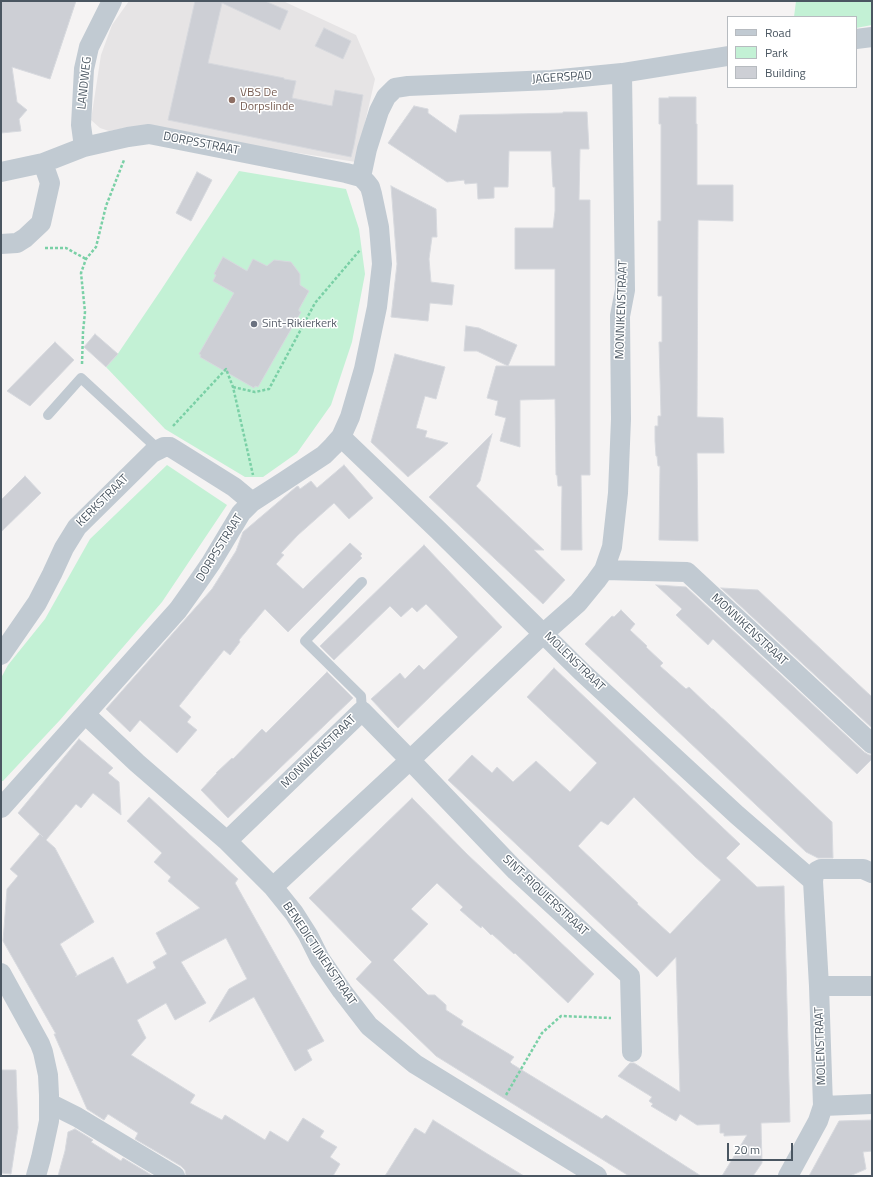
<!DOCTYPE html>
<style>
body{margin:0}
#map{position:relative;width:873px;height:1177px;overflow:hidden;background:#f5f3f3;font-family:"Titillium Web",sans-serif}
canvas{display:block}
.frame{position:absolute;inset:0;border:2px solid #4a5661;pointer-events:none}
.legend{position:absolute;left:727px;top:16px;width:130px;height:72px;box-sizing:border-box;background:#fff;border:1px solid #b7bbc0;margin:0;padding:5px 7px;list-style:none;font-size:12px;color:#4a5661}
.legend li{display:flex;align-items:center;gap:8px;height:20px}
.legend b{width:20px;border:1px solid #b7bbc0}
.scale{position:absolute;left:727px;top:1143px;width:66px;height:18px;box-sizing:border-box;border:2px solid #4a5661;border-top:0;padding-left:5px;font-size:12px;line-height:14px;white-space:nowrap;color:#4a5661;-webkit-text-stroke:3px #fff;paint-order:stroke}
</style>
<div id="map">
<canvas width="873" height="1177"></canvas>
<div class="frame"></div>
<ul class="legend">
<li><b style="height:5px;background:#c1cad2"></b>Road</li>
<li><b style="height:11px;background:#c3f1d5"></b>Park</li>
<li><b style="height:11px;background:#cdcfd5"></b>Building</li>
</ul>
<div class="scale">20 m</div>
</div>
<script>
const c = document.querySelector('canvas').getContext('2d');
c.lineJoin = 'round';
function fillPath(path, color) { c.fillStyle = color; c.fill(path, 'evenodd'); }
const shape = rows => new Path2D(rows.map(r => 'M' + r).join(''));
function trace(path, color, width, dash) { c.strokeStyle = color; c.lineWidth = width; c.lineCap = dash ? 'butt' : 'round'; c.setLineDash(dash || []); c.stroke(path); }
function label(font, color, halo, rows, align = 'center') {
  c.font = font + ' "Titillium Web",sans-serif'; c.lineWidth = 3; c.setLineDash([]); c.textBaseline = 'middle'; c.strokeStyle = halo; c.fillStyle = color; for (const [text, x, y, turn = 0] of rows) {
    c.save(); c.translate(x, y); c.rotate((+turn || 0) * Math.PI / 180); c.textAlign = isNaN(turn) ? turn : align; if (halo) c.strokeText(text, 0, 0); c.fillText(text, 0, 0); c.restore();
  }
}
const education = shape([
 [129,1,283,1,356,35,375,79,356,162,132,127,109,131,100,128,91,120,101,55,112,25]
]);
const green = shape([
 [796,1,872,1,872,25,856,28,856,17,794,17],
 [239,171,346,189,359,229,365,274,352,342,331,405,297,453,263,477,245,477,165,429,106,367,117,355,161,290],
 [167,465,227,505,162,602,60,720,3,781,1,781,1,678,8,665,45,619,90,539]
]);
const building = shape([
 [1,1,76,1,50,79,12,67,17,102,27,110,19,119,21,131,1,133,1,1],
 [195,1,265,1,288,11,280,30,222,3,208,63,284,78,284,79,296,81,292,98,332,106,335,90,363,95,354,145,351,157,168,120,195,1],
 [324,28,351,41,343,59,315,46,324,28],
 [669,97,696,97,696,124,697,124,697,185,733,185,733,221,698,220,697,417,723,418,724,453,697,453,698,541,659,540,660,466,658,466,657,456,656,456,655,441,655,426,658,426,658,416,661,416,659,342,662,342,662,296,658,296,658,221,661,221,661,124,659,124,659,98,669,98,669,97],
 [414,106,428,109,428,113,456,133,460,115,563,113,563,112,587,112,589,149,580,149,579,200,590,200,590,475,581,475,582,550,561,550,562,486,558,486,557,475,556,475,555,399,520,400,520,447,500,441,506,418,495,415,498,401,487,398,496,366,555,366,555,269,515,269,515,228,553,228,555,211,555,187,553,187,551,151,509,151,508,187,494,187,494,198,478,199,477,183,465,184,464,180,447,182,388,143,414,106],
 [197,172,212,180,191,221,176,213,197,172],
 [391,186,436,209,437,237,432,237,429,259,431,282,454,285,452,305,430,303,428,321,391,317,397,264,391,186],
 [223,257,247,271,253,259,267,266,274,260,291,262,300,274,300,285,309,291,299,309,299,311,301,312,286,338,258,387,255,386,254,388,200,357,201,355,199,354,234,293,213,281,216,275,214,274,223,257],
 [466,326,479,328,517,345,508,366,477,351,464,351,466,326],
 [95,334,118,354,106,367,84,347,95,334],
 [55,342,74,360,30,406,7,391,55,342],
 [395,354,445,367,436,399,425,396,416,428,427,431,425,437,448,443,408,477,371,442,395,354],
 [492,434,480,481,476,486,544,550,534,550,565,580,543,604,429,497,492,434],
 [344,465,373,498,349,519,334,503,298,535,281,553,284,555,276,564,303,589,350,543,362,554,360,556,362,558,288,632,265,609,239,640,240,642,230,655,224,650,179,706,191,717,187,722,197,730,177,753,140,720,130,732,106,709,212,589,236,551,243,532,296,487,298,486,300,489,311,481,317,488,344,465],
 [25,476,41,493,1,532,1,500,25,476],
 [424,545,502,627,398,728,371,699,400,673,405,679,419,665,424,670,458,637,426,604,417,612,412,607,401,617,390,606,334,660,320,646,424,545],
 [656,585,686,587,864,752,869,755,872,755,872,759,857,774,713,639,708,645,676,615,682,609,656,585],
 [721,588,758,590,872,697,872,728,721,588],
 [621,610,635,624,630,630,647,646,646,647,663,663,660,666,686,689,689,687,712,709,713,709,832,822,833,858,818,858,806,852,585,644,612,616,614,617,621,610],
 [554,668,740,844,726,858,757,887,784,886,790,1122,761,1123,762,1163,753,1176,722,1176,747,1135,724,1136,724,1133,720,1133,720,1124,697,1125,680,1114,676,1121,651,1106,653,1104,649,1101,652,1097,618,1076,630,1063,634,1063,680,1092,676,957,657,977,448,780,472,755,492,773,497,767,513,782,536,761,570,792,597,763,527,697,554,668],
 [634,797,695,857,721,880,670,934,637,904,638,903,578,846,601,821,608,825,634,797],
 [327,672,353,698,228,818,201,790,217,773,216,773,232,758,233,759,262,729,266,733,327,672],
 [79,739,113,768,108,773,119,782,121,815,93,793,81,808,76,804,46,840,55,848,94,922,60,944,77,975,75,977,113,957,127,984,156,968,153,962,167,954,156,933,200,908,168,881,171,877,154,862,162,853,127,821,149,797,238,879,235,883,324,1041,307,1050,312,1060,295,1071,254,997,209,1022,229,989,247,979,226,938,181,962,206,1003,175,1020,166,1003,137,1020,146,1038,131,1055,195,1095,190,1103,222,1120,225,1115,265,1140,270,1131,288,1142,303,1118,324,1131,320,1137,337,1147,330,1157,340,1164,333,1176,186,1176,185,1170,181,1166,135,1139,138,1133,108,1114,104,1120,87,1109,54,1034,56,1034,3,941,7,889,18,876,10,869,40,834,43,837,18,813,79,739],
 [412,798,467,854,594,974,568,1003,515,953,514,954,492,934,491,935,482,926,481,928,475,923,460,910,463,907,437,883,411,909,428,924,393,960,428,995,435,995,446,1005,446,1010,463,1021,461,1025,514,1057,510,1062,512,1064,602,1119,606,1115,701,1176,629,1176,436,1056,356,979,372,962,309,898,412,798],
 [1,1070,16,1070,18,1128,11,1174,1,1173,1,1070],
 [433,1120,486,1153,524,1176,385,1176,415,1128,425,1134,433,1120],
 [872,1120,872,1151,863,1152,866,1169,850,1176,809,1176,839,1121,872,1120],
 [75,1129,93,1140,91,1142,121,1161,123,1158,153,1176,58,1176,65,1151,68,1132,75,1129]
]);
const path = shape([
 [45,248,66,248,86,259],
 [82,364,83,332,85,312,81,273,86,259,96,247,106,206,124,160],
 [233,387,255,392,269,389,315,303,360,250],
 [173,426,226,369,233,387,253,475],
 [506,1095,542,1033,561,1016,611,1018]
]);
const service = shape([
 [48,415,81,378,158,449],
 [362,582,305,641,361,696,362,711]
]);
const minor = shape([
 [856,39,872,37],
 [622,73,625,290,620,316,621,419,618,493,612,547,604,570,596,581,578,603,544,633,410,760,516,871,630,976,632,1052],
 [84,147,81,125,84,69,89,47,112,1],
 [1,172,43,163,84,147,128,137,149,134,346,173,361,177,366,182,370,187,372,194,379,227,382,264,377,307,364,369,350,417,341,437,333,446,324,455,283,482,252,502,241,513,211,563,193,589,178,610,1,808],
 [361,177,367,149,379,111,386,97,395,88,408,86,551,80,622,73,728,56],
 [1,244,17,243,25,238,41,223,50,183,43,163],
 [341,437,438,530,582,672,737,815,813,881],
 [604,570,687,572,872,744],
 [1,655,37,603,52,574,64,548,77,527,152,453,164,447,170,447,175,450,234,487,252,502],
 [85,714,137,763,227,841,273,887,294,913,308,935,320,959,342,991,369,1026,415,1064,597,1176],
 [227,841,362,711,410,760,273,887],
 [1,973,40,1044,43,1052,48,1075,49,1095,49,1121,41,1158,36,1176],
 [819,986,872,986],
 [49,1103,77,1117,175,1176],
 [823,1106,872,1104],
 [788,1176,818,1121,823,1106,819,986,813,881,814,875,817,871,821,869,863,869,872,873]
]);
const markers = [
 [232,100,4,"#8d6e63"],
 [254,324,4,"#6b7280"]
];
const streetNames = [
 ["JAGERSPAD",562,78,-4],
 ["LANDWEG",85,83,-84],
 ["DORPSSTRAAT",201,144,11],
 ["MONNIKENSTRAAT",622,310,-88],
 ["KERKSTRAAT",103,501,-45],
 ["DORPSSTRAAT",220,548,-58],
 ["MONNIKENSTRAAT",749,630,43],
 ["MOLENSTRAAT",574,662,44],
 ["MONNIKENSTRAAT",319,752,-44],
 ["SINT-RIQUIERSTRAAT",545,896,43],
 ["BENEDICTIJNENSTRAAT",319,954,56],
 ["MOLENSTRAAT",821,1046,-92]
];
const educationNames = [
 ["VBS De",240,93],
 ["Dorpslinde",240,107]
];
const worshipNames = [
 ["Sint-Rikierkerk",262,324]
];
fillPath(education, '#e6e4e5');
fillPath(green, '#c3f1d5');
fillPath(building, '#cdcfd5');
trace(building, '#d7d9de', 1);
trace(path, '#7ad0a6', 2.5, [3, 2]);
trace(service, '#c1cad2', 10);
trace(minor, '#c1cad2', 20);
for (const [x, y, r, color] of markers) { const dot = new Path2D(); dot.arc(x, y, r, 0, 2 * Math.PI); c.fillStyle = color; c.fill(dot); trace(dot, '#fff', 1.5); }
label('12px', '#4a5661', '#fff', streetNames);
label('12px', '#785e54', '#fff', educationNames, 'left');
label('12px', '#5b616d', '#fff', worshipNames, 'left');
</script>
